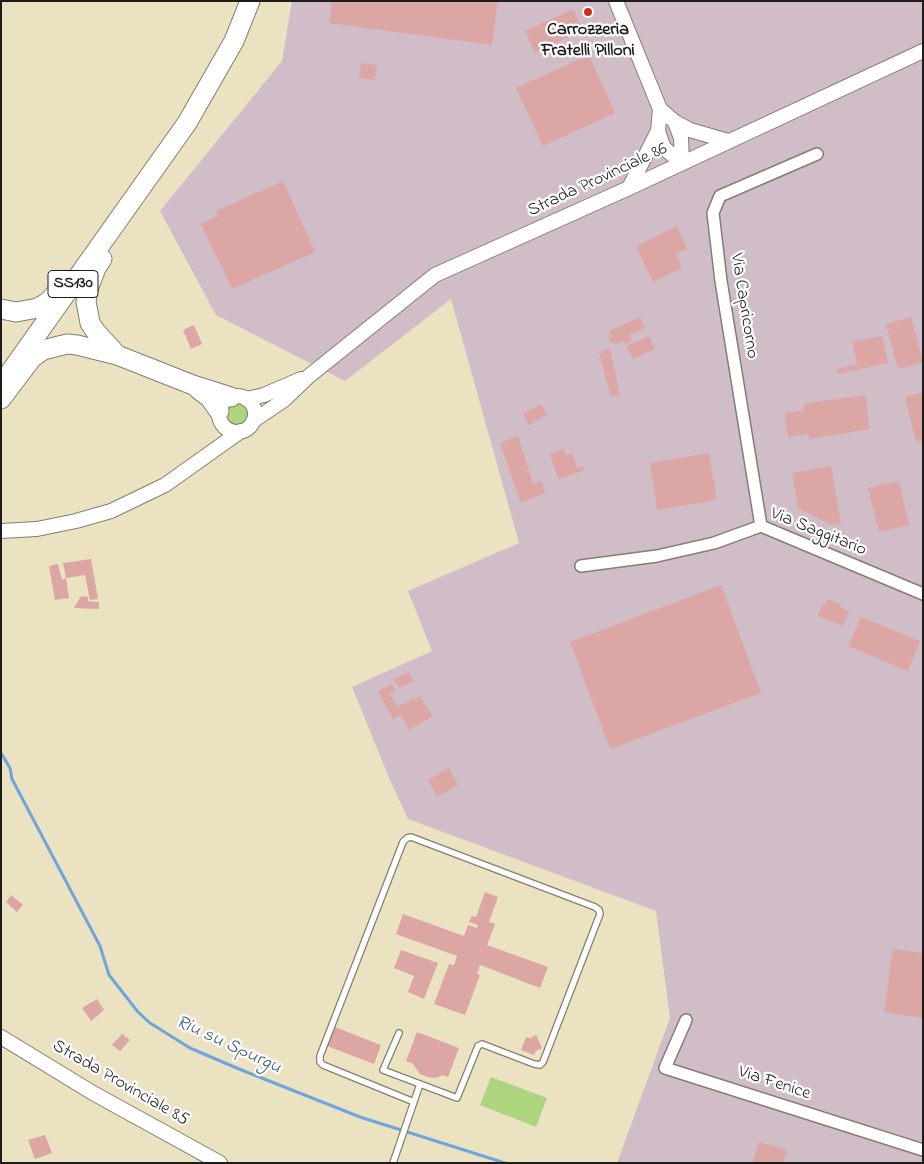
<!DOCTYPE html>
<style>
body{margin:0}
#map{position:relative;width:924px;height:1164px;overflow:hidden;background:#eae2c1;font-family:"Indie Flower",sans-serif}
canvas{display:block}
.frame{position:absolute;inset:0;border:2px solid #1c1c1c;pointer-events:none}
</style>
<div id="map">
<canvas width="924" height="1164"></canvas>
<div class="frame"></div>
</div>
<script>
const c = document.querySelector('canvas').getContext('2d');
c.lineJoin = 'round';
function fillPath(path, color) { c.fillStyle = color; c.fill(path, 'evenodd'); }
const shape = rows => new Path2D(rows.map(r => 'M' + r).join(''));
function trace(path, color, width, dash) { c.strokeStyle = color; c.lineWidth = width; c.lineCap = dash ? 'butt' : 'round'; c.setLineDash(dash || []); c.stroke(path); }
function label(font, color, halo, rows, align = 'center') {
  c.font = font + ' "Indie Flower",sans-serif'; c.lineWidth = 4.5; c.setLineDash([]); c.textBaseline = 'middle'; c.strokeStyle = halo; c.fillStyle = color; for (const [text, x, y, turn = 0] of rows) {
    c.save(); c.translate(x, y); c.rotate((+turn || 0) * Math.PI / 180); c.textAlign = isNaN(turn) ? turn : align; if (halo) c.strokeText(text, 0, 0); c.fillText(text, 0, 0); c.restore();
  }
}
const industrial = shape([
 [292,1,923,1,923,1163,617,1163,670,1018,656,911,408,819,390,780,352,687,432,651,408,591,519,543,451,299,345,381,216,315,160,211,282,61]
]);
const green = shape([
 '223 414a14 14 0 1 1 28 0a14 14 0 1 1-28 0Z',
 [491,1077,547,1098,536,1127,480,1105]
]);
const stream = shape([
 [1,753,10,768,12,779,100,946,109,975,138,1012,150,1023,190,1048,239,1069,360,1117,505,1163]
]);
const building = shape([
 [332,1,498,1,492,45,329,23],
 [573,9,583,30,535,53,525,31],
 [589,55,615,113,543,146,516,88],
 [361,63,377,65,375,80,359,78],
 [283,181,315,252,232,289,201,224,218,216,216,211],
 [677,226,687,249,676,254,682,268,653,282,636,246],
 [640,317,645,328,630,334,631,341,625,344,624,341,615,344,615,342,611,343,609,338,612,337,609,331],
 [911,317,923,362,898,369,886,324],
 [194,325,202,344,191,349,183,330],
 [649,336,655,349,633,359,626,346],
 [882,336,888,363,837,374,836,369,857,364,852,342],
 [610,349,620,395,611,397,599,352],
 [923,392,923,440,916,442,905,397],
 [865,395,870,429,809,439,808,434,788,437,785,413,804,410,803,404],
 [541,404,547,414,529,425,523,414],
 [518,436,533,484,541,481,545,493,521,503,500,443],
 [564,449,566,455,573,454,577,468,583,466,585,470,558,479,550,454],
 [709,453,717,500,657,510,650,463],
 [831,466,841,524,832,525,798,508,792,473],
 [899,481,909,525,879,532,868,488],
 [91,559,98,599,90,600,85,575,66,578,69,598,55,600,49,566,58,564,62,580,66,578,63,563],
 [721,585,761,693,610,749,570,642],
 [81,596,88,597,88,601,99,602,99,609,74,608],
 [827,599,841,605,840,607,849,611,843,626,818,616,823,603,826,604],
 [861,617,920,641,908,671,848,646],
 [409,672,414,681,399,688,394,679],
 [392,684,396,691,390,694,397,707,414,698,415,700,420,696,433,716,409,730,400,715,393,719,378,691],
 [449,768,458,785,437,797,428,780],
 [485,892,498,897,489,922,495,924,487,945,548,967,540,988,480,965,477,974,480,975,465,1015,434,1004,449,964,454,965,457,956,396,934,403,914,464,936,468,925,477,928,478,925,469,922,472,916,476,917],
 [11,895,23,905,17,912,6,902],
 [893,949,923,953,923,1018,884,1012],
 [401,950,438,963,424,999,408,992,414,976,394,968],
 [97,999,104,1010,91,1021,82,1008],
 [335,1027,381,1045,374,1064,327,1046],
 [417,1032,459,1048,448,1077,443,1075,435,1078,428,1077,420,1074,412,1063,406,1061],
 [122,1034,130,1040,120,1051,112,1045],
 [536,1035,542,1048,536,1051,534,1055,521,1050,526,1037,530,1038],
 [45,1135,52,1153,35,1159,28,1140],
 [759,1142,787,1150,783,1163,752,1163]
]);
const service = shape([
 [399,1033,383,1070,420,1084],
 [393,1163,420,1084,457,1098,478,1046,482,1044,534,1064,540,1065,543,1062,600,914,599,910,595,907,411,837,407,838,403,842,320,1056,320,1062,323,1065,414,1102]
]);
const minor = shape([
 [761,526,721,281,713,213,720,196,817,154],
 [581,566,657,556,714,543,761,526,923,594],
 [686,1020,665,1068,923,1150]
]);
const tertiary = shape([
 [616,1,660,109,675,122,690,130,728,141],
 [675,122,681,138,682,163],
 [658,131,664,148,682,163],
 [629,188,658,131,660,109],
 '219 414a18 18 0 1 1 36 0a18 18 0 1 1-36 0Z',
 [246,399,264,395,301,379],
 [253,421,284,400,309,376,435,275,629,188,923,51],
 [1,531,37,529,76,521,111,511,165,485,241,431],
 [1,1037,93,1093,220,1163]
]);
const trunk = shape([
 [102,259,96,268,88,289,86,302,88,312,90,323,96,332,117,355],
 [1,309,16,312,38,308,48,302,59,290],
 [1,385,187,123,234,41,250,1],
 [198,389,210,398,219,411],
 [1,399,32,358,43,350,67,344,77,345,117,355,193,385,231,397]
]);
const markers = [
 [588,12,5,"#c8321e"]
];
const shields = [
 [73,284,50]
];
const shieldNames = [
 ["SS130",73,284]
];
const poiNames = [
 ["Carrozzeria",588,31],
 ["Fratelli Pilloni",588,52]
];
const streetNames = [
 ["Strada Provinciale 86",598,181,-25],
 ["Via Capricorno",743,306,81],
 ["Via Saggitario",818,533,22],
 ["Strada Provinciale 85",120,1084,30],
 ["Via Fenice",774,1084,18]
];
const waterNames = [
 ["Riu su Spurgu",228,1046,25]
];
fillPath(industrial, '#d1bdc8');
fillPath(green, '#add580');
trace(stream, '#6fa5dd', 3);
fillPath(building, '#dca6a5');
trace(service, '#837f6e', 8);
trace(minor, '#837f6e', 14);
trace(tertiary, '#837f6e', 16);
trace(trunk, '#837f6e', 21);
trace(service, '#fff', 5.5);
trace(minor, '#fff', 11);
trace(tertiary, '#fff', 14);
trace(trunk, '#fff', 19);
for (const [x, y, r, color] of markers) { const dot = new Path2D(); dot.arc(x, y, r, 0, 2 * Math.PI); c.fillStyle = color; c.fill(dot); trace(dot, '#fff', 2); }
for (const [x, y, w] of shields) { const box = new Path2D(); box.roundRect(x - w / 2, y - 13.5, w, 27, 4); c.fillStyle = '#fff'; c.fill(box); trace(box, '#1c1c1c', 1); }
label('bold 16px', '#1c1c1c', null, shieldNames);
label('bold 18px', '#1c1c1c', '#fff', poiNames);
label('18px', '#1c1c1c', '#fff', streetNames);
label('italic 19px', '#46607c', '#fff', waterNames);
</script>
